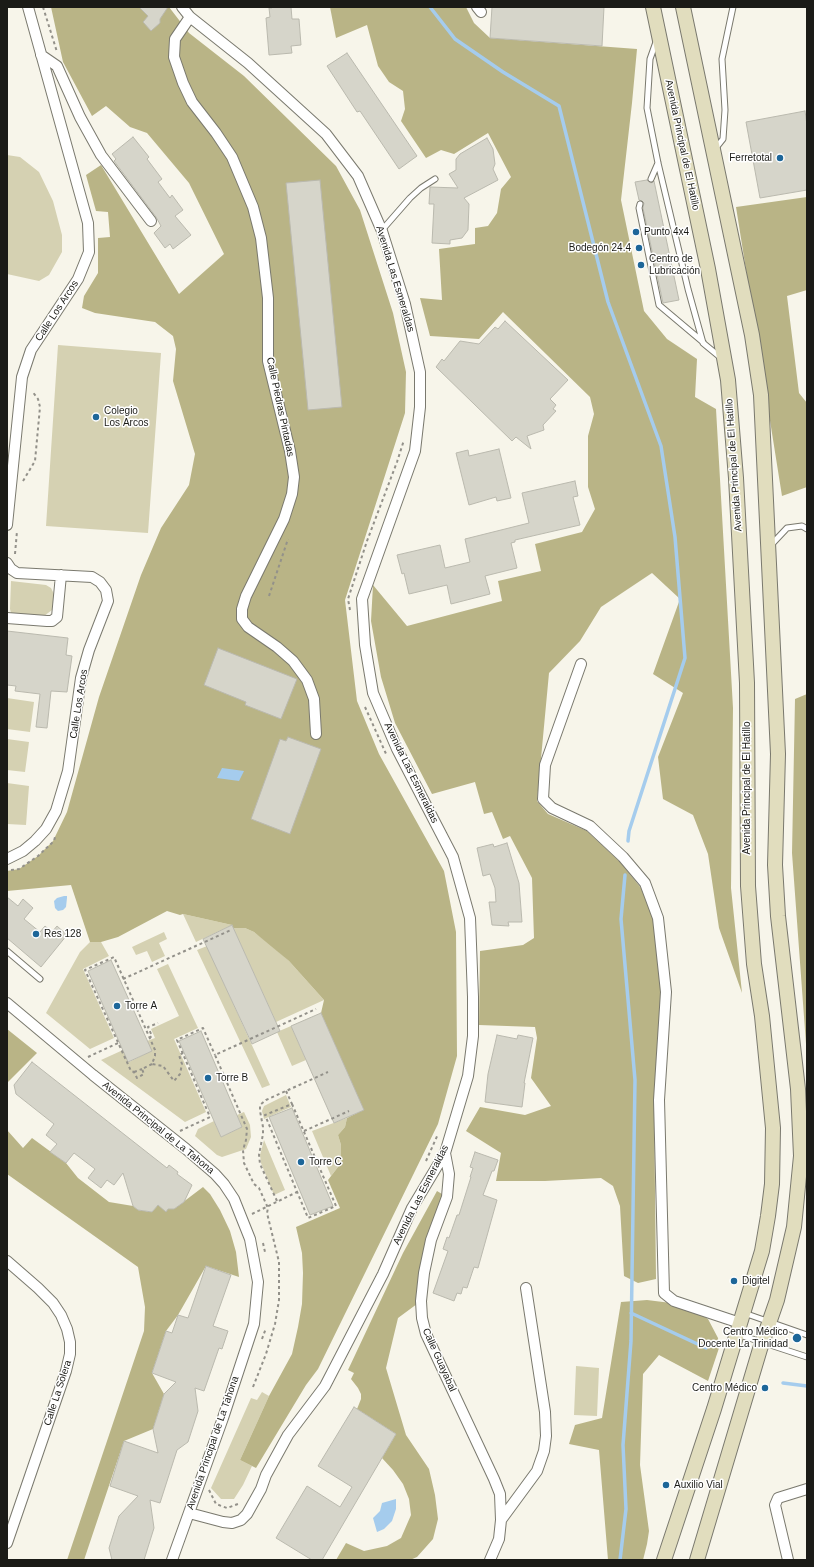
<!DOCTYPE html>
<meta charset="utf-8">
<style>
body{margin:0}
#map{position:relative;width:814px;height:1567px;overflow:hidden;background:#f7f5ea;font-family:Arial,sans-serif}
canvas{display:block}
.frame{position:absolute;inset:0;border:8px solid #1b1b17;pointer-events:none}
</style>
<div id="map">
<canvas width="814" height="1567"></canvas>
<div class="frame"></div>
</div>
<script>
const c = document.querySelector('canvas').getContext('2d');
c.lineJoin = 'round';
function fillPath(path, color) { c.fillStyle = color; c.fill(path, 'evenodd'); }
const shape = rows => new Path2D(rows.map(r => 'M' + r).join(''));
function trace(path, color, width, dash) { c.strokeStyle = color; c.lineWidth = width; c.lineCap = dash ? 'butt' : 'round'; c.setLineDash(dash || []); c.stroke(path); }
function label(font, color, halo, rows, align = 'center') {
  c.font = font + ' Arial,sans-serif'; c.lineWidth = 3; c.setLineDash([]); c.textBaseline = 'middle'; c.strokeStyle = halo; c.fillStyle = color; for (const [text, x, y, turn = 0] of rows) {
    c.save(); c.translate(x, y); c.rotate((+turn || 0) * Math.PI / 180); c.textAlign = isNaN(turn) ? turn : align; if (halo) c.strokeText(text, 0, 0); c.fillText(text, 0, 0); c.restore();
  }
}
const green = shape([
 [7,155,20,157,39,172,53,201,62,235,62,252,49,275,39,281,7,274],
 [58,345,161,353,148,533,46,526],
 [11,581,46,585,51,588,54,594,52,610,44,616,11,613,10,609],
 [7,698,34,702,30,732,7,729],
 [7,739,29,742,25,772,7,770],
 [7,783,29,786,26,825,7,824],
 [183,914,232,925,196,942],
 [233,928,245,928,254,932,269,943,289,961,324,1000,276,1022],
 [164,932,167,939,159,943,165,956,152,962,147,951,136,955,132,947],
 [90,942,101,942,109,956,83,969,114,1038,90,1049,46,1013,80,952],
 [207,946,270,1085,262,1088,197,950],
 [168,964,198,1028,174,1039,206,1112,185,1122,101,1060,123,1050,129,1062,151,1051,147,1041,155,1038,151,1029,179,1016,157,969],
 [291,1026,306,1060,292,1066,277,1032],
 [286,1095,291,1107,264,1119,262,1111,264,1106],
 [244,1112,250,1125,251,1137,246,1149,222,1157,217,1155,195,1136,198,1129,214,1121,221,1137,242,1127,237,1115],
 [347,1118,345,1127,338,1135,341,1145,341,1157,338,1167,331,1176,312,1131],
 [264,1140,285,1190,274,1195,261,1163,260,1155],
 [576,1366,599,1368,597,1416,574,1415],
 [262,1392,269,1396,240,1460,252,1466,243,1485,234,1499,221,1499,211,1488,251,1398,257,1400]
]);
const forest = shape([
 [51,7,169,7,189,33,244,76,336,166,360,210,393,313,406,372,405,413,345,600,357,701,379,754,444,871,456,932,457,1056,438,1124,318,1369,306,1385,256,1468,240,1460,269,1396,292,1354,298,1327,302,1304,303,1273,302,1253,296,1227,340,1208,328,1180,338,1167,341,1157,341,1145,338,1135,345,1127,347,1118,363,1110,321,1013,324,1000,289,961,254,932,245,928,233,928,232,925,183,914,180,915,167,911,118,937,101,942,90,942,71,885,7,891,7,871,19,869,38,856,53,841,67,812,99,697,141,575,161,528,189,485,195,454,173,381,176,349,173,336,155,322,95,313,82,308,84,296,98,273,98,238,110,237,108,212,96,211,86,175,101,165,179,294,224,254,189,183,147,133,130,127,106,106,92,116,63,62],
 [330,7,466,7,474,23,490,38,637,49,632,103,621,200,644,311,667,339,697,359,695,397,716,409,733,708,731,888,742,993,719,928,708,854,693,815,663,799,658,757,683,693,653,674,680,599,652,573,601,607,580,641,549,673,537,801,548,814,587,831,620,862,641,888,655,924,661,986,654,1103,656,1279,638,1283,624,1276,620,1206,613,1186,601,1178,545,1181,496,1181,501,1153,466,1131,480,1107,525,1115,551,1106,531,1078,537,1038,535,1027,479,1025,480,951,523,945,534,938,532,878,510,836,503,839,492,812,484,814,475,782,432,794,395,723,381,677,371,621,373,585,407,626,502,601,498,581,541,571,535,544,582,532,595,509,588,487,588,436,594,414,590,397,503,312,479,339,430,336,420,298,442,300,439,249,475,244,475,228,488,226,497,213,501,189,511,177,488,133,454,154,441,150,426,158,401,121,405,109,403,91,389,82,378,66,367,25,336,38],
 [807,197,807,290,787,296,799,393,807,403,807,487,782,496,736,207],
 [807,694,807,1044,806,1044,792,853,795,699],
 [7,1029,37,1053,7,1083],
 [7,1130,23,1148,32,1138,66,1163,78,1178,109,1202,133,1206,138,1210,152,1212,158,1205,166,1211,168,1209,174,1209,203,1187,210,1194,220,1210,230,1231,236,1252,239,1277,206,1266,178,1315,166,1331,152,1373,164,1394,153,1429,124,1441,84,1560,67,1560,144,1331,145,1307,138,1267,7,1174],
 [437,1191,447,1197,431,1240,421,1301,398,1318,386,1368,406,1435,429,1469,435,1495,438,1519,433,1539,417,1557,410,1560,336,1560,346,1543,364,1551,387,1546,401,1538,411,1515,409,1499,403,1484,393,1470,382,1458,396,1434,357,1409,361,1399,361,1394,358,1388,351,1379,354,1373,348,1370,403,1253],
 [647,1300,671,1303,698,1313,708,1319,718,1338,719,1348,708,1381,659,1355,643,1374,640,1465,649,1531,647,1544,643,1560,608,1560,599,1450,569,1444,575,1425,602,1418,621,1302]
]);
const water = shape([
 [222,768,244,771,239,781,217,778],
 [64,896,67,896,67,898,66,907,63,910,58,911,55,908,54,901,57,898],
 [396,1499,396,1509,392,1521,384,1529,377,1532,373,1518,380,1511,382,1503]
]);
const stream = shape([
 [430,7,455,39,503,72,559,106,608,302,661,446,675,537,685,658,629,831,628,841],
 [631,1313,706,1348],
 [783,1383,807,1386],
 [620,1560,626,1509,623,1445,631,1341,635,1080,621,919,625,875]
]);
const building = shape([
 [139,7,168,7,160,19,160,23,151,31,143,22,148,16,139,7],
 [272,7,291,7,292,19,299,19,301,45,291,46,292,53,269,55,266,18,270,17,269,8,272,8,272,7],
 [492,7,604,7,602,46,490,38,492,7],
 [347,53,417,156,399,169,360,111,357,112,327,66,347,53],
 [805,111,807,125,807,190,760,198,746,122,805,111],
 [133,137,149,157,147,159,162,179,158,182,170,198,172,195,183,210,175,216,191,235,173,249,170,244,165,248,154,233,161,226,156,217,114,161,116,159,112,154,133,137],
 [487,138,493,149,495,164,493,169,498,180,464,198,469,204,468,230,462,238,450,240,450,244,432,243,434,204,429,204,430,187,458,188,449,174,456,170,456,159,460,154,487,138],
 [320,180,342,407,308,410,286,183,320,180],
 [647,180,651,183,654,181,679,300,663,303,643,208,644,203,642,201,639,200,635,182,647,180],
 [505,321,568,380,550,399,556,405,553,409,556,411,543,425,544,430,527,436,531,449,516,437,512,441,436,367,442,359,444,361,460,341,479,344,495,327,498,329,505,321],
 [499,449,511,498,497,501,496,497,469,505,456,453,468,450,469,456,499,449],
 [575,481,578,496,573,497,580,525,515,540,515,542,511,543,517,568,485,576,490,594,451,604,447,585,409,594,404,573,402,574,397,555,440,545,445,568,470,562,465,539,529,523,522,493,575,481],
 [7,631,68,638,66,655,72,656,67,692,51,691,47,728,36,727,40,694,15,691,16,686,7,685,7,631],
 [218,648,297,679,281,719,245,705,246,702,204,685,218,648],
 [288,737,321,749,290,834,251,819,280,739,286,741,288,737],
 [507,843,519,883,522,922,508,922,509,926,492,925,489,902,496,902,495,888,490,874,483,876,477,848,493,844,494,847,507,843],
 [7,897,18,906,23,899,33,908,24,919,40,932,45,926,52,932,57,926,67,935,41,967,7,938,7,897],
 [232,925,280,1031,252,1044,203,939,232,925],
 [111,960,152,1051,128,1062,88,971,111,960],
 [321,1013,364,1110,334,1123,291,1026,321,1013],
 [201,1031,242,1127,221,1137,179,1041,201,1031],
 [497,1035,517,1039,518,1035,533,1038,524,1083,525,1083,522,1107,485,1102,488,1074,497,1035],
 [32,1062,167,1168,169,1165,178,1172,177,1174,192,1185,184,1202,174,1209,168,1209,166,1212,158,1205,152,1212,138,1210,133,1206,123,1173,114,1185,107,1180,101,1188,88,1178,95,1169,74,1153,66,1163,50,1152,57,1144,46,1135,54,1124,16,1094,14,1085,32,1062],
 [292,1108,333,1206,310,1215,269,1117,292,1108],
 [475,1152,498,1160,494,1171,492,1171,483,1195,497,1200,478,1268,474,1267,467,1288,463,1287,461,1294,457,1293,454,1301,433,1293,448,1251,443,1249,447,1237,449,1238,457,1215,459,1215,471,1177,470,1177,473,1168,470,1167,475,1152],
 [206,1266,231,1275,213,1326,228,1331,222,1349,219,1348,204,1391,195,1388,198,1411,188,1442,177,1450,160,1503,150,1500,154,1528,144,1560,112,1560,109,1548,119,1516,138,1496,110,1486,124,1441,158,1453,153,1429,164,1394,176,1382,152,1373,166,1331,172,1333,178,1315,188,1318,206,1266],
 [354,1407,396,1434,322,1560,312,1560,276,1538,307,1486,340,1507,352,1487,318,1466,354,1407]
]);
const path = shape([
 [43,7,57,52],
 [23,481,35,461,40,407,38,399,32,391],
 [15,554,17,531],
 [269,596,288,539],
 [350,610,348,599,367,541,397,462,404,440],
 [365,707,387,756],
 [11,870,19,869,38,856,54,841,55,837],
 [123,979,231,930],
 [149,1038,152,1036,148,1027,158,1023],
 [88,1057,118,1043],
 [152,1064,142,1069,144,1074,137,1078,134,1072,131,1071,85,970,114,957,155,1050,155,1056,152,1064,163,1066,174,1081,180,1074,182,1064,179,1055,183,1053],
 [134,1072,142,1069],
 [286,1091,292,1104],
 [292,1104,336,1206,308,1218,265,1115,292,1104],
 [180,1131,210,1117,177,1040,203,1028,215,1055],
 [304,1131,349,1111],
 [426,1161,438,1134],
 [277,1201,260,1164,259,1155,263,1134,263,1127,260,1111,260,1105,266,1100,328,1072],
 [252,1214,297,1192],
 [263,1243,265,1252],
 [262,1339,266,1328],
 [253,1387,266,1354,275,1324,279,1300,279,1262,267,1213,268,1208,259,1188,254,1184,244,1163,243,1150,246,1140,247,1129,215,1055,316,1009],
 [209,1490,216,1504,227,1508,238,1504]
]);
const service = shape([
 [656,42,650,59,647,108,658,163,688,289,703,343,720,357],
 [715,149,723,139,725,110,722,59,733,7],
 [651,179,658,163],
 [640,204,639,208,659,305,703,342],
 [382,230,410,198,421,188,435,179],
 [771,545,787,528,802,526,807,529],
 [7,951,40,979],
 [744,1313,807,1335],
 [737,1334,807,1357]
]);
const minor = shape([
 [182,7,190,17,248,63,326,134,358,176,382,231,405,304,420,372,420,407,415,451,362,599,365,645,373,693,397,749,453,857,470,918,473,997,473,1036,468,1076,445,1153,412,1208,383,1274,325,1386,288,1435,266,1475,261,1489,247,1514,241,1520,232,1523,223,1522,189,1513],
 [477,7,481,12],
 [190,17,175,39,174,57,183,83,192,102,216,133,232,157,253,207,261,238,268,298,268,361,290,451,294,477,292,494,284,519,246,596,242,609,242,619,248,627,277,647,293,661,307,680,314,699,316,734],
 [41,55,57,66,80,117,101,155,151,221],
 [7,525,22,377,31,350,78,279,89,252,88,223,28,7],
 [7,563,11,569,17,573,92,577,100,582,106,590,108,601,89,650,81,678,68,771,56,811,46,829,35,841,23,851,7,859],
 [7,618,47,621,52,621,57,617,61,575],
 [581,664,545,765,543,799,552,808,590,826,623,857,645,883,658,918,666,992,659,1100,664,1293,674,1301,740,1323],
 [7,1003,93,1075,186,1149,215,1174,224,1184,234,1199,250,1239,258,1282,254,1324,223,1418,172,1560],
 [445,1153,449,1174,447,1197,431,1240,424,1273,421,1301,422,1318,426,1334,494,1479,500,1494,501,1520,499,1539,490,1560],
 [7,1261,38,1288,53,1303,61,1315,67,1329,70,1342,70,1354,66,1371,7,1543],
 [501,1520,537,1471,544,1451,546,1436,545,1412,526,1288],
 [788,1560,775,1505,778,1498,807,1489]
]);
const secondary = shape([
 [653,7,708,269,728,380,736,478,747,683,748,886,754,964,762,1016,773,1128,772,1184,768,1216,762,1251,714,1409,664,1560],
 [683,7,752,335,761,395,778,754,775,865,778,916,798,1089,801,1156,794,1227,777,1300,760,1349,697,1560]
]);
const markers = [
 [780,158,4,"#1d6699"],
 [636,232,4,"#1d6699"],
 [639,248,4,"#1d6699"],
 [641,265,4,"#1d6699"],
 [96,417,4,"#1d6699"],
 [36,934,4,"#1d6699"],
 [117,1006,4,"#1d6699"],
 [208,1078,4,"#1d6699"],
 [301,1162,4,"#1d6699"],
 [734,1281,4,"#1d6699"],
 [797,1338,5,"#1d6699"],
 [765,1388,4,"#1d6699"],
 [666,1485,4,"#1d6699"]
];
const streetNames = [
 ["Avenida Principal de El Hatillo",682,145,78],
 ["Avenida Las Esmeraldas",395,279,73],
 ["Calle Los Arcos",57,311,-57],
 ["Calle Piedras Pintadas",280,407,78],
 ["Avenida Principal de El Hatillo",734,465,-94],
 ["Calle Los Arcos",79,704,-81],
 ["Avenida Las Esmeraldas",411,773,64],
 ["Avenida Principal de El Hatillo",747,788,-90],
 ["Avenida Principal de La Tahona",158,1128,39],
 ["Avenida Las Esmeraldas",421,1195,-63],
 ["Calle Guayabal",439,1360,66],
 ["Calle La Solera",58,1393,-72],
 ["Avenida Principal de La Tahona",213,1443,-71]
];
const poiNames = [
 ["Ferretotal",772,158,"right"],
 ["Punto 4x4",644,232],
 ["Bodegón 24.4",631,248,"right"],
 ["Centro de",649,259],
 ["Lubricación",649,271],
 ["Colegio",104,411],
 ["Los Arcos",104,423],
 ["Res 128",44,934],
 ["Torre A",125,1006],
 ["Torre B",216,1078],
 ["Torre C",309,1162],
 ["Digitel",742,1281],
 ["Centro Médico",788,1332,"right"],
 ["Docente La Trinidad",788,1344,"right"],
 ["Centro Médico",757,1388,"right"],
 ["Auxilio Vial",674,1485]
];
fillPath(green, '#d5d1b2');
fillPath(forest, '#b9b486');
fillPath(water, '#a5cced');
trace(stream, '#a5cced', 3.5);
fillPath(building, '#d6d5ca');
trace(building, '#bab9ae', 1);
trace(service, '#7a796e', 7);
trace(minor, '#7a796e', 12);
trace(secondary, '#7a796e', 16);
trace(path, '#93918a', 2, [3, 3]);
trace(service, '#fff', 5);
trace(minor, '#fff', 10);
trace(secondary, '#e1ddbe', 14);
for (const [x, y, r, color] of markers) { const dot = new Path2D(); dot.arc(x, y, r, 0, 2 * Math.PI); c.fillStyle = color; c.fill(dot); trace(dot, '#fff', 1.5); }
label('10px', '#1b1b17', '#fff', streetNames);
label('10px', '#1b1b17', '#fff', poiNames, 'left');
</script>
